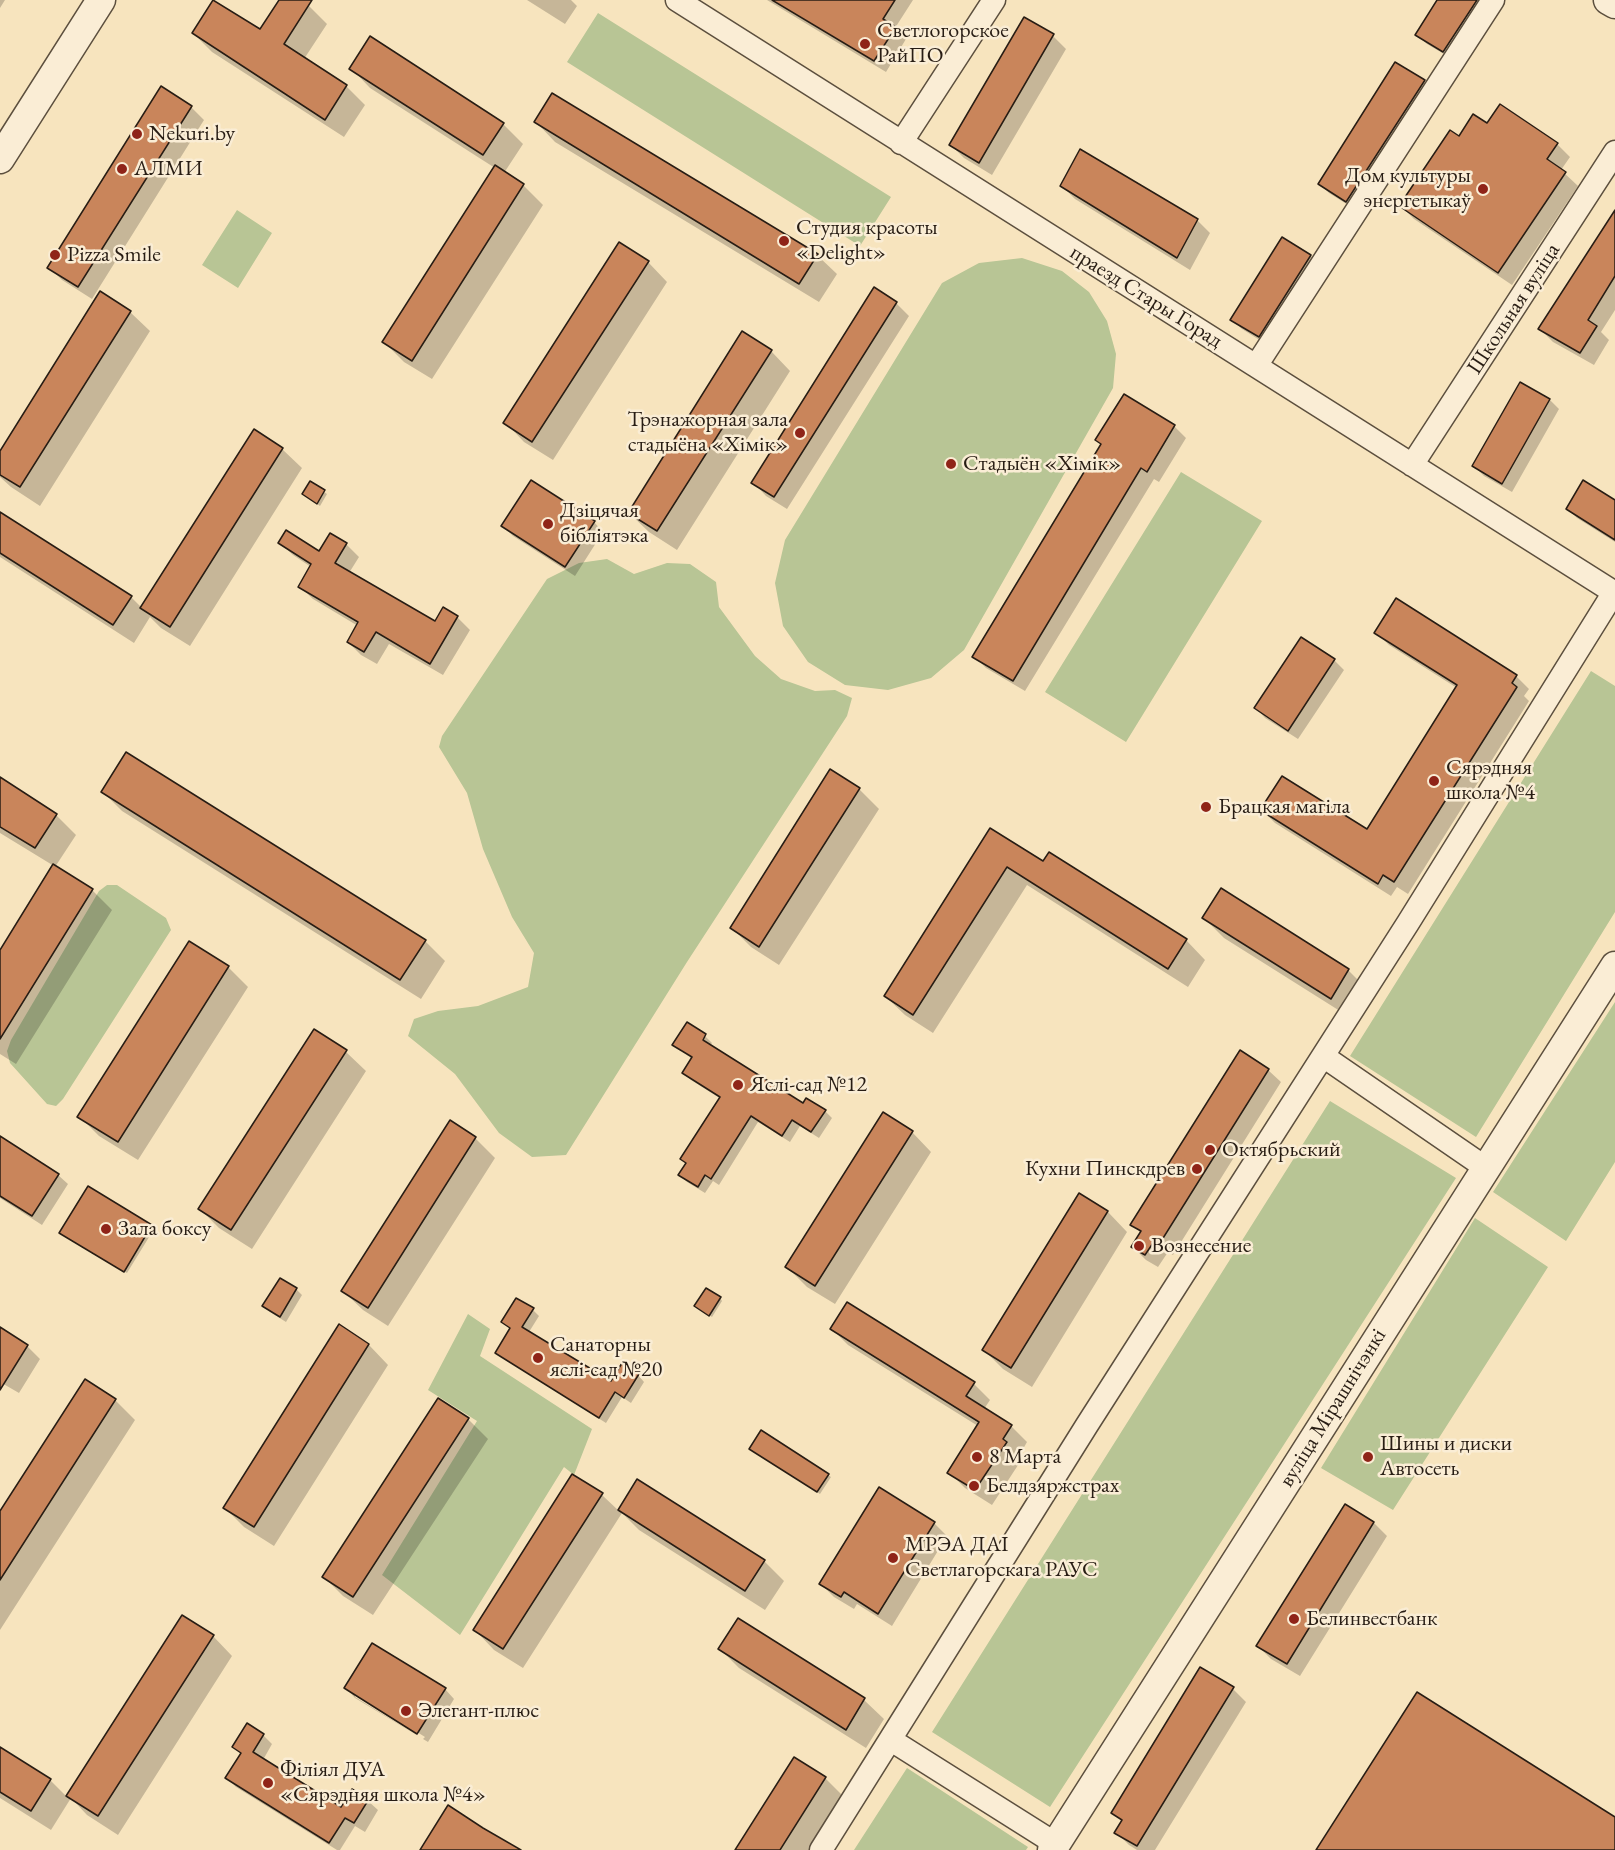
<!DOCTYPE html>
<meta charset="utf-8">
<style>
body{margin:0}
canvas{display:block;background:#f7e4be}
</style>
<canvas width="1615" height="1850"></canvas>
<script>
const c = document.querySelector('canvas').getContext('2d');
c.lineJoin = 'round';
function fillPath(path, color) { c.fillStyle = color; c.fill(path, 'evenodd'); }
const shape = rows => new Path2D(rows.map(r => 'M' + r).join(''));
function trace(path, color, width, dash) { c.strokeStyle = color; c.lineWidth = width; c.lineCap = dash ? 'butt' : 'round'; c.setLineDash(dash || []); c.stroke(path); }
function label(font, color, halo, rows, align = 'center') {
  c.font = font + ' "EB Garamond",serif'; c.lineWidth = 5; c.setLineDash([]); c.textBaseline = 'middle'; c.strokeStyle = halo; c.fillStyle = color; for (const [text, x, y, turn = 0] of rows) {
    c.save(); c.translate(x, y); c.rotate((+turn || 0) * Math.PI / 180); c.textAlign = isNaN(turn) ? turn : align; if (halo) c.strokeText(text, 0, 0); c.fillText(text, 0, 0); c.restore();
  }
}
const green = shape([
 [598,13,891,197,860,246,567,62],
 [237,210,272,233,238,288,202,265],
 [1022,258,1062,271,1089,292,1107,321,1116,354,1113,388,964,650,931,678,888,690,845,685,808,662,783,626,775,583,785,540,942,283,979,263],
 [1181,472,1262,521,1126,742,1045,692],
 [607,559,634,574,667,563,690,564,716,582,719,607,755,656,781,679,815,691,835,690,852,698,847,716,687,962,566,1155,532,1157,499,1133,455,1074,408,1036,414,1019,438,1011,478,1006,528,987,534,953,512,917,483,849,467,793,439,747,442,736,547,579,579,563],
 [1591,671,1615,686,1615,912,1476,1137,1350,1056],
 [107,885,117,885,166,918,171,930,63,1099,56,1106,47,1104,10,1063,7,1051,11,1040,99,891],
 [1615,1002,1615,1162,1566,1241,1493,1192],
 [1330,1101,1456,1178,1050,1807,932,1732],
 [1475,1218,1548,1267,1393,1510,1321,1468],
 [468,1314,490,1329,480,1356,592,1429,574,1475,564,1467,460,1635,382,1575,477,1421,428,1390],
 [907,1768,1028,1847,1026,1850,854,1850]
]);
const shadow = shape([
 [0,0,5,0,0,8],
 [281,0,300,0,308,5,327,24,304,59,346,86,365,105,344,137,212,52,193,33,261,31],
 [527,0,571,0,577,6,565,24],
 [767,0,913,0,895,28,906,39,886,72],
 [1439,0,1493,0,1454,60,1427,44,1417,35],
 [1024,19,1053,36,1066,49,992,175,964,158,951,145],
 [351,68,503,124,523,144,504,173,523,185,543,205,432,379,404,362,384,342,495,168,370,88],
 [1424,81,1434,91,1356,210,1329,193,1320,184],
 [161,88,191,107,204,120,92,299,62,280,49,267],
 [536,122,817,255,837,274,819,302,555,142],
 [1487,125,1557,144,1570,157,1561,170,1578,186,1512,285,1414,219,1401,206,1459,138],
 [1062,186,1197,220,1210,233,1190,270,1075,199],
 [1615,213,1615,310,1601,332,1609,340,1594,365,1553,342,1540,329],
 [1282,239,1311,256,1320,266,1269,346,1242,329,1232,320],
 [648,262,667,282,553,460,524,442,505,422],
 [875,289,896,303,909,316,787,509,766,496,753,482],
 [130,312,150,331,40,506,11,487,0,477,0,453],
 [771,351,790,371,677,550,649,532,629,513],
 [1520,384,1550,400,1559,409,1512,492,1484,476,1474,466],
 [1124,396,1174,426,1186,438,1159,482,1154,479,1025,691,986,668,974,656,1102,445,1097,440],
 [282,449,302,468,190,646,161,628,150,617,134,643,0,557,0,516,131,597,142,608],
 [311,483,327,494,320,506,303,494],
 [1615,501,1615,542,1577,518,1568,509],
 [594,522,603,532,575,576,513,536,503,526],
 [280,543,319,553,346,544,359,557,349,573,436,623,457,617,470,630,443,675,389,644,377,664,361,655,348,642,358,626,313,599,300,587,311,567,293,555],
 [1376,632,1516,676,1529,689,1524,696,1529,701,1408,894,1397,887,1391,896,1275,823,1262,810,1367,831,1457,688,1389,645],
 [1334,660,1344,670,1298,739,1265,718,1256,708],
 [0,779,56,815,76,835,55,867,92,890,112,910,16,1064,0,1054,0,953,54,866,0,833],
 [859,789,879,809,779,965,751,947,732,928],
 [103,792,425,941,445,961,421,999,122,811],
 [990,830,1044,863,1186,940,1205,960,1188,987,1027,885,933,1033,905,1015,885,996],
 [1221,890,1348,970,1368,990,1351,1018,1224,938,1204,918],
 [228,967,248,987,138,1160,99,1136,79,1116],
 [687,1024,705,1036,712,1043,710,1046,803,1105,825,1111,832,1118,819,1138,800,1126,790,1142,758,1122,719,1185,713,1181,705,1193,687,1182,680,1175,721,1099,691,1080,684,1073,692,1059,674,1045],
 [314,1031,346,1052,366,1071,252,1249,219,1228,200,1209],
 [1268,1070,1281,1082,1173,1255,1168,1252,1158,1267,1146,1260,1133,1247,1141,1233,1132,1224],
 [450,1122,475,1138,495,1158,388,1326,363,1310,343,1291],
 [912,1132,931,1152,835,1304,807,1287,787,1267],
 [0,1146,58,1175,68,1184,42,1225,0,1198],
 [1079,1195,1108,1212,1127,1232,1032,1387,1003,1369,984,1350],
 [151,1226,154,1229,127,1273,64,1235],
 [296,1289,302,1295,286,1322,270,1312,264,1306],
 [720,1298,722,1301,712,1317,699,1308],
 [533,1310,539,1316,529,1332,611,1383,638,1375,644,1382,631,1403,622,1397,606,1423,503,1358,497,1352],
 [339,1326,369,1345,388,1365,274,1546,244,1527,225,1508],
 [0,1329,27,1346,40,1359,19,1393,0,1382],
 [832,1329,974,1384,990,1400,984,1409,1011,1426,1027,1442,1019,1456,1022,1459,992,1505,965,1488,949,1472,978,1426,848,1345],
 [85,1381,115,1400,135,1420,0,1630,0,1514],
 [468,1419,488,1439,373,1615,343,1596,324,1577],
 [754,1451,828,1475,831,1477,820,1494],
 [638,1481,764,1561,784,1581,765,1610,639,1530,622,1513,523,1668,494,1650,475,1630,602,1495,619,1511],
 [1346,1506,1374,1523,1387,1536,1300,1676,1271,1659,1258,1646],
 [934,1523,947,1536,892,1626,857,1604,854,1609,834,1597,821,1584],
 [738,1620,864,1700,884,1719,866,1748,739,1668,720,1649],
 [213,1636,232,1656,118,1835,87,1815,71,1798,51,1830,0,1798,0,1748,50,1780,67,1797],
 [346,1688,445,1689,454,1699,428,1742,355,1698],
 [355,1693,425,1737,423,1739,355,1697],
 [1233,1689,1246,1702,1155,1850,1137,1850,1129,1845,1116,1832,1123,1822,1113,1813],
 [263,1735,272,1744,263,1760,341,1809,353,1791,368,1801,378,1810,365,1832,355,1826,340,1850,337,1850,236,1787,227,1778,241,1754,234,1747],
 [825,1778,845,1798,811,1850,737,1850]
]);
const building = shape([
 [213,0,260,29,279,0,312,0,284,44,347,85,325,120,192,33,213,0],
 [772,0,895,0,883,19,896,27,874,61,772,0],
 [1437,0,1477,0,1443,52,1415,35,1437,0],
 [1024,17,1054,34,979,163,949,145,1024,17],
 [370,36,504,123,483,155,349,69,370,36],
 [1395,62,1425,80,1346,202,1318,184,1395,62],
 [161,86,192,106,78,287,47,268,161,86],
 [552,93,818,254,799,284,534,122,552,93],
 [1500,104,1558,143,1547,159,1566,172,1498,273,1399,206,1450,130,1459,136,1473,114,1487,123,1500,104],
 [1080,149,1198,219,1177,258,1060,186,1080,149],
 [495,165,524,184,412,361,382,342,495,165],
 [1615,210,1615,276,1588,320,1597,326,1580,353,1538,329,1615,210],
 [1282,237,1311,255,1259,337,1230,320,1282,237],
 [619,242,649,261,532,442,503,423,619,242],
 [874,287,897,302,774,497,751,483,874,287],
 [100,291,131,311,20,487,0,475,0,451,100,291],
 [742,331,772,350,657,531,628,513,742,331],
 [1520,382,1550,399,1502,484,1472,466,1520,382],
 [1124,394,1175,425,1147,472,1141,468,1013,681,972,657,1101,444,1095,440,1124,394],
 [254,429,283,448,170,627,140,608,254,429],
 [531,480,595,521,565,567,501,526,531,480],
 [1583,480,1615,500,1615,540,1566,509,1583,480],
 [310,481,325,490,317,504,302,494,310,481],
 [0,512,132,596,113,625,0,553,0,512],
 [286,530,319,551,330,533,347,543,335,563,435,621,443,607,458,616,430,664,376,632,364,652,347,642,358,622,298,587,311,564,278,543,286,530],
 [1396,598,1517,675,1512,683,1517,687,1394,882,1383,875,1378,884,1260,810,1282,776,1367,829,1457,685,1374,633,1396,598],
 [1301,637,1335,659,1288,731,1254,708,1301,637],
 [126,752,426,940,400,980,101,792,126,752],
 [830,769,860,788,759,947,730,928,830,769],
 [0,777,57,814,35,848,0,827,0,777],
 [990,828,1043,861,1049,852,1187,939,1168,969,1007,867,913,1015,884,996,990,828],
 [53,864,93,889,0,1039,0,950,53,864],
 [1221,888,1349,969,1331,999,1202,918,1221,888],
 [189,941,229,966,118,1142,77,1117,189,941],
 [687,1022,706,1034,703,1040,803,1103,806,1098,826,1110,811,1132,792,1120,782,1136,751,1116,711,1179,705,1175,698,1187,678,1175,686,1163,680,1159,720,1097,682,1073,692,1057,672,1045,687,1022],
 [314,1029,347,1050,231,1230,198,1209,314,1029],
 [1240,1050,1269,1069,1160,1243,1155,1240,1145,1255,1131,1247,1141,1231,1130,1225,1240,1050],
 [883,1112,913,1131,815,1286,785,1267,883,1112],
 [450,1120,476,1137,368,1308,341,1291,450,1120],
 [0,1136,59,1174,32,1216,0,1196,0,1136],
 [88,1186,152,1225,124,1272,59,1233,88,1186],
 [1079,1193,1108,1211,1011,1368,982,1350,1079,1193],
 [280,1278,297,1288,280,1317,262,1306,280,1278],
 [706,1288,721,1297,709,1316,694,1306,706,1288],
 [516,1298,534,1308,522,1327,611,1381,622,1363,639,1374,624,1398,615,1392,599,1418,495,1353,510,1328,501,1322,516,1298],
 [847,1302,975,1382,966,1396,1012,1425,1003,1439,1007,1442,975,1490,947,1473,979,1422,830,1329,847,1302],
 [339,1324,369,1344,254,1527,223,1508,339,1324],
 [0,1327,28,1345,0,1390,0,1327],
 [85,1379,116,1399,0,1580,0,1511,85,1379],
 [438,1398,469,1418,353,1597,322,1577,438,1398],
 [761,1430,829,1474,817,1492,749,1449,761,1430],
 [572,1474,603,1493,503,1649,473,1630,572,1474],
 [637,1479,765,1560,745,1591,618,1510,637,1479],
 [879,1487,935,1522,878,1614,844,1592,841,1597,819,1584,879,1487],
 [1345,1504,1374,1522,1287,1664,1256,1646,1345,1504],
 [182,1615,214,1635,98,1816,66,1796,182,1615],
 [738,1618,865,1698,846,1730,718,1649,738,1618],
 [372,1643,446,1688,417,1734,344,1688,372,1643],
 [1200,1667,1234,1687,1137,1846,1114,1833,1122,1820,1111,1813,1200,1667],
 [1417,1692,1615,1817,1615,1850,1316,1850,1417,1692],
 [247,1723,264,1734,253,1752,341,1807,352,1789,369,1799,354,1823,345,1818,329,1843,225,1778,241,1753,232,1747,247,1723],
 [0,1747,51,1779,31,1811,0,1792,0,1747],
 [794,1757,826,1777,780,1850,735,1850,794,1757],
 [448,1805,483,1828,521,1850,420,1850,448,1805]
]);
const minor = shape([
 [677,0,1615,593],
 [901,143,994,0],
 [1256,366,1493,0],
 [1412,465,1615,152],
 [1323,1056,1486,1168],
 [891,1740,1056,1844],
 [821,1850,1087,1425,1408,923,1614,592]
]);
const tertiary = shape([
 [1608,0,1615,4],
 [0,159,101,0],
 [1052,1850,1615,966]
]);
const markers = [
 [865,44,6,"#8f2418"],
 [137,134,6,"#8f2418"],
 [122,169,6,"#8f2418"],
 [1483,189,6,"#8f2418"],
 [784,241,6,"#8f2418"],
 [55,255,6,"#8f2418"],
 [800,433,6,"#8f2418"],
 [951,464,6,"#8f2418"],
 [548,524,6,"#8f2418"],
 [1434,781,6,"#8f2418"],
 [1206,807,6,"#8f2418"],
 [738,1085,6,"#8f2418"],
 [1210,1150,6,"#8f2418"],
 [1197,1169,6,"#8f2418"],
 [106,1229,6,"#8f2418"],
 [1139,1246,6,"#8f2418"],
 [538,1358,6,"#8f2418"],
 [977,1457,6,"#8f2418"],
 [1368,1457,6,"#8f2418"],
 [974,1486,6,"#8f2418"],
 [893,1558,6,"#8f2418"],
 [1294,1619,6,"#8f2418"],
 [406,1711,6,"#8f2418"],
 [268,1783,6,"#8f2418"]
];
const poiNames = [
 ["Светлогорское",877,31],
 ["РайПО",877,56],
 ["Nekuri.by",149,134],
 ["АЛМИ",134,169],
 ["Дом культуры",1471,176,"right"],
 ["энергетыкаў",1471,201,"right"],
 ["Студия красоты",796,228],
 ["«Delight»",796,253],
 ["Pizza Smile",67,255],
 ["Трэнажорная зала",788,420,"right"],
 ["стадыёна «Хімік»",788,445,"right"],
 ["Стадыён «Хімік»",963,464],
 ["Дзіцячая",560,511],
 ["бібліятэка",560,536],
 ["Сярэдняя",1446,768],
 ["школа №4",1446,793],
 ["Брацкая магіла",1218,807],
 ["Яслі-сад №12",750,1085],
 ["Октябрьский",1222,1150],
 ["Кухни Пинскдрев",1185,1169,"right"],
 ["Зала боксу",118,1229],
 ["Вознесение",1151,1246],
 ["Санаторны",550,1345],
 ["яслі-сад №20",550,1370],
 ["Шины и диски",1380,1444],
 ["Автосеть",1380,1469],
 ["8 Марта",989,1457],
 ["Белдзяржстрах",986,1486],
 ["МРЭА ДАІ",905,1545],
 ["Светлагорскага РАУС",905,1570],
 ["Белинвестбанк",1306,1619],
 ["Элегант-плюс",418,1711],
 ["Філіял ДУА",280,1770],
 ["«Сярэдняя школа №4»",280,1795]
];
const streetNames = [
 ["праезд Стары Горад",1146,297,32],
 ["Школьная вуліца",1514,309,-57],
 ["вуліца Мірашнічэнкі",1333,1408,-58]
];
fillPath(green, '#b8c595');
fillPath(shadow, '#0003');
fillPath(building, '#c9855b');
trace(building, '#281d14', 1.5);
trace(minor, '#5c4f3e', 25);
trace(tertiary, '#5c4f3e', 31);
trace(minor, '#faedd5', 22);
trace(tertiary, '#faedd5', 28);
for (const [x, y, r, color] of markers) { const dot = new Path2D(); dot.arc(x, y, r, 0, 2 * Math.PI); c.fillStyle = color; c.fill(dot); trace(dot, '#faedd5', 2); }
label('22px', '#281d14', '#faedd5', poiNames, 'left');
label('22px', '#281d14', '#faedd5', streetNames);
</script>
